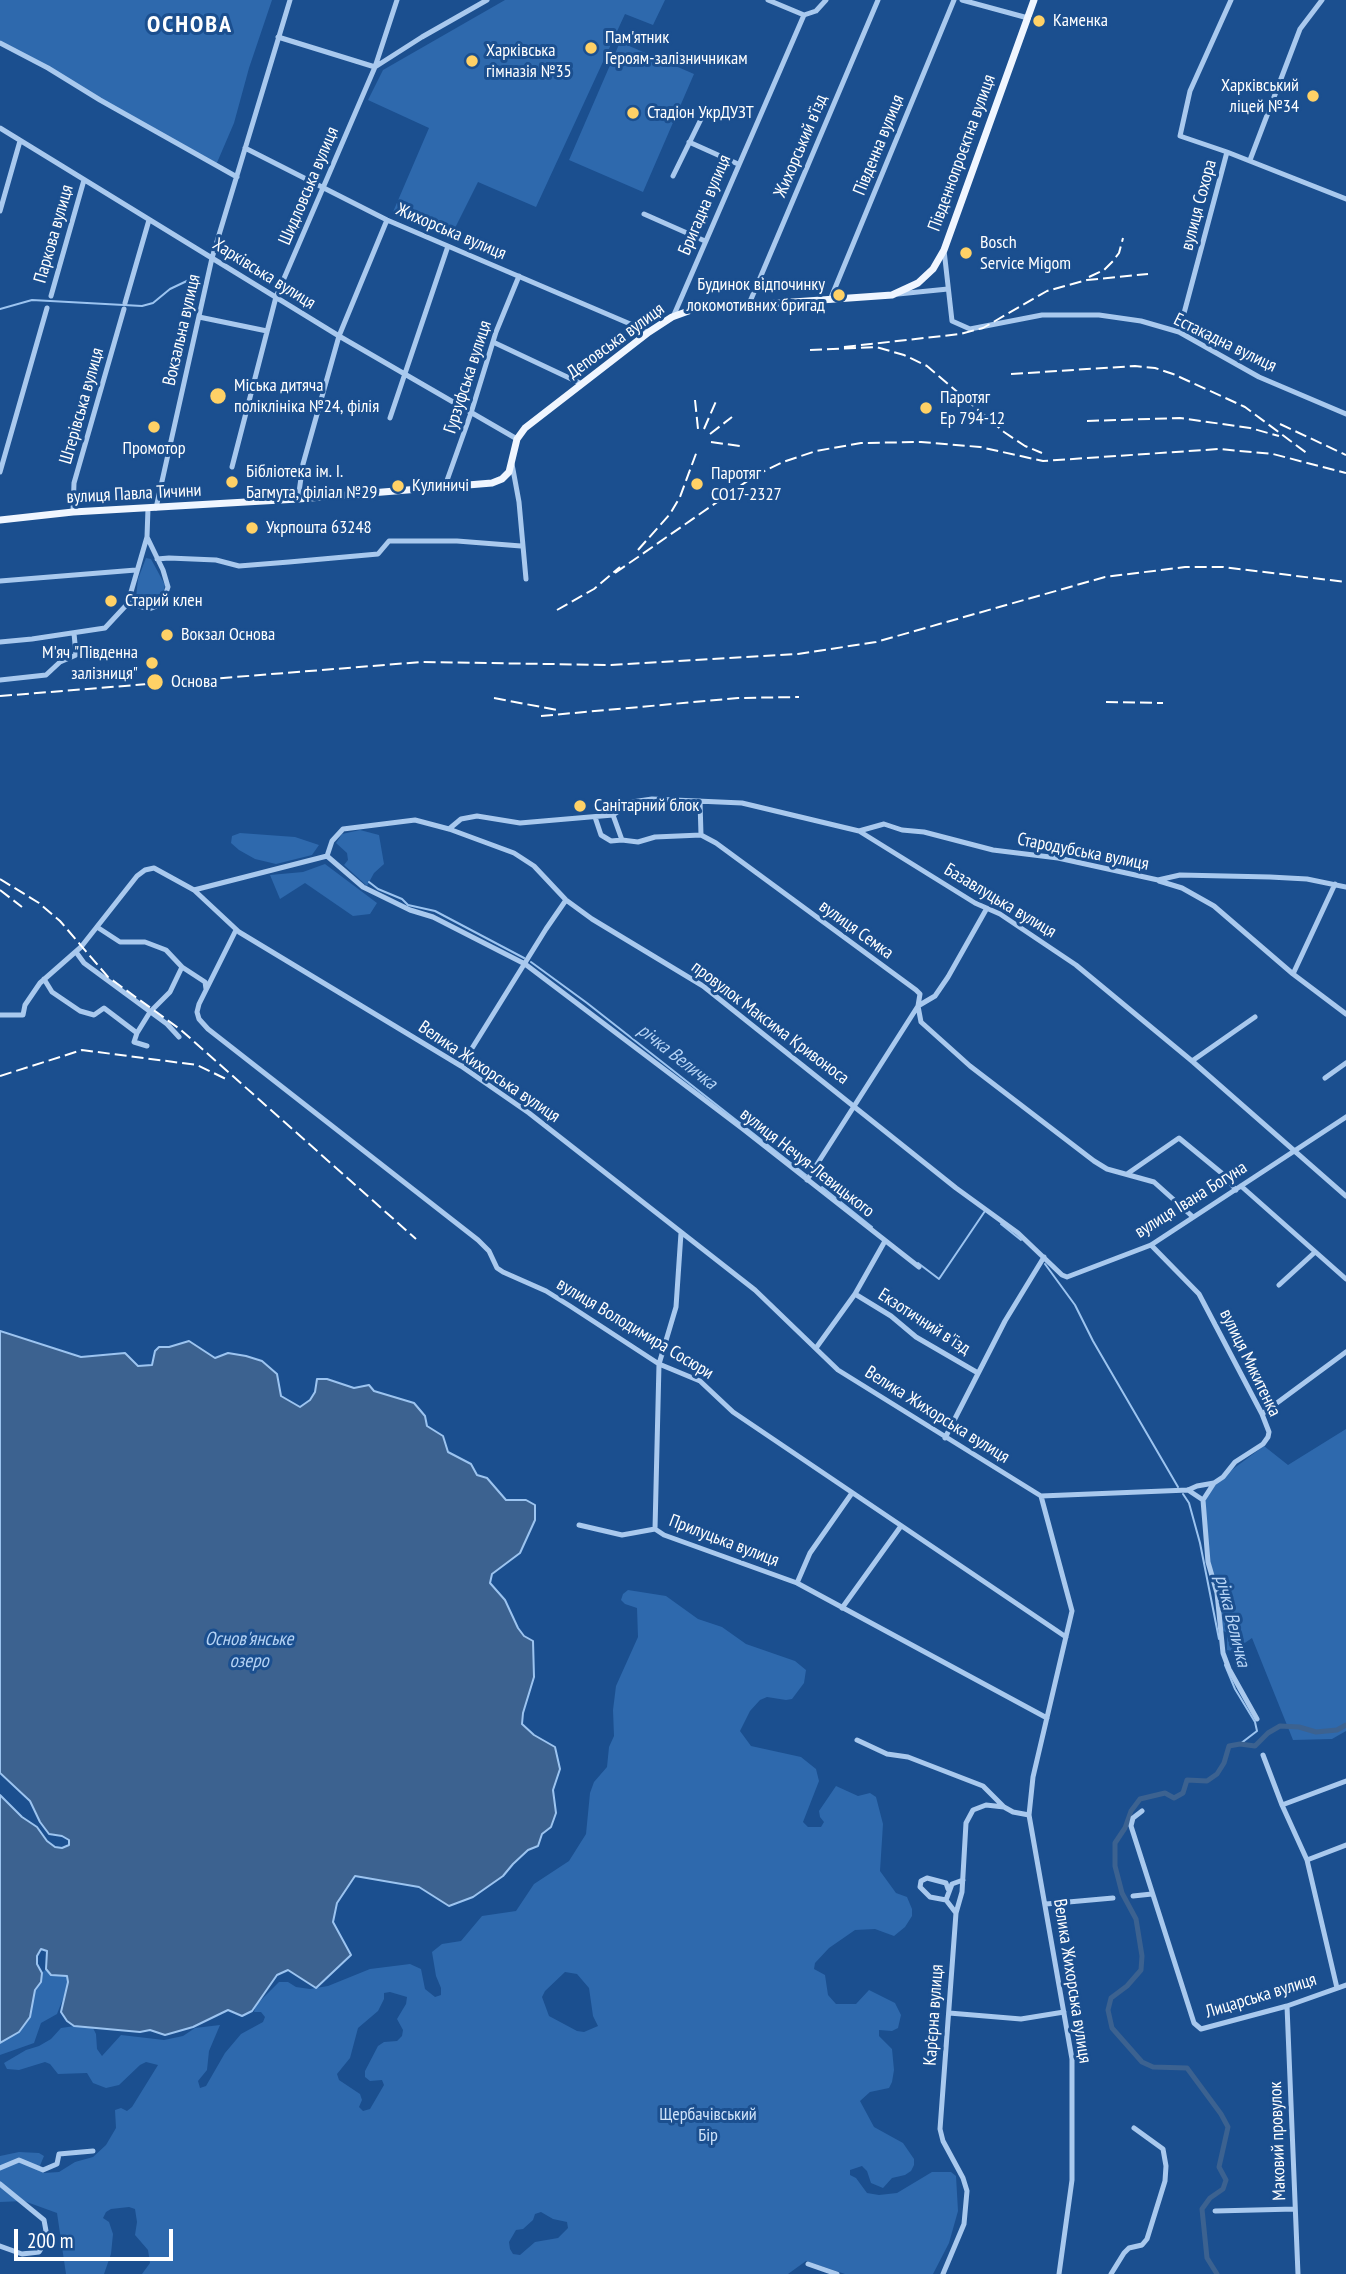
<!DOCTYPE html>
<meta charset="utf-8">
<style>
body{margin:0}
#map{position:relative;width:1346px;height:2274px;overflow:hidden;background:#1b4f8f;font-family:"PT Sans Narrow",sans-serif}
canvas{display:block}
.scale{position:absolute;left:14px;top:2229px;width:159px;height:32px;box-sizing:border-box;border:4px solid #fff;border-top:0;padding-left:9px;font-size:21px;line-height:24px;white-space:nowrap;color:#fff;-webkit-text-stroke:5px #1b4f8f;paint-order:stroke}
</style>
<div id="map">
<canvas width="1346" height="2274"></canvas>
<div class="scale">200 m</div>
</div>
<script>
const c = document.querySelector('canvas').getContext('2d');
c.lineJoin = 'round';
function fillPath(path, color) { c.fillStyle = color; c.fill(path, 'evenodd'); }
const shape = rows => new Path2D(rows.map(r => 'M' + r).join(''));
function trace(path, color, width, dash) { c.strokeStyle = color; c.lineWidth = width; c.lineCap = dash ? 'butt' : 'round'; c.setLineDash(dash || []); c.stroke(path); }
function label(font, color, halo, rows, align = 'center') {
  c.font = font + ' "PT Sans Narrow",sans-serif'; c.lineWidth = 6; c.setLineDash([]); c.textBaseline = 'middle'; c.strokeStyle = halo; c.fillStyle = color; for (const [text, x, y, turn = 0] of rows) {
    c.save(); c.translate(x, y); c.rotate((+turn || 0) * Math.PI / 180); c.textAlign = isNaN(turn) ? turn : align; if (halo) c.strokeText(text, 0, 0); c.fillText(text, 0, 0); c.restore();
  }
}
const green = shape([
 [0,0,272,0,249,68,234,123,216,165,0,43],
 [505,0,665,0,653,25,625,14,536,207,478,182,450,238,393,212,429,128,368,100,383,70],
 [620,42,694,74,643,192,569,160],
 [146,558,151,559,165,585,162,598,154,605,140,604,136,598,138,579],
 [360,830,379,835,384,864,374,873,367,886,344,865,348,860,347,853,336,843,342,834],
 [240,833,295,837,319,845,312,855,276,864,255,859,239,850,231,843,232,836],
 [325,864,377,903,370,914,353,916,305,883,280,899,270,875,303,872],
 [1346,1429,1346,1731,1332,1739,1293,1740,1252,1638,1233,1651,1227,1650,1227,1633,1222,1630,1221,1609,1225,1605,1208,1562,1204,1504,1214,1483,1264,1446,1288,1465],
 [628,1590,666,1596,698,1619,722,1627,746,1644,795,1661,806,1670,804,1683,792,1699,786,1700,767,1697,760,1700,750,1711,740,1731,751,1746,801,1757,816,1769,819,1781,803,1822,808,1827,821,1827,824,1822,820,1817,819,1811,836,1786,858,1796,870,1793,876,1797,883,1824,880,1871,896,1893,907,1897,912,1909,912,1916,905,1927,894,1936,875,1929,855,1930,829,1948,815,1963,814,1969,825,1975,828,1995,836,2004,856,2004,869,1990,895,2003,901,2015,898,2028,892,2031,879,2030,879,2036,892,2049,894,2070,892,2082,889,2088,870,2092,860,2101,874,2127,903,2143,914,2159,914,2165,911,2171,905,2175,892,2178,883,2188,871,2183,867,2171,862,2166,850,2170,850,2175,856,2178,867,2193,879,2195,897,2193,932,2172,951,2172,956,2176,958,2211,949,2243,933,2274,845,2274,806,2261,788,2274,142,2274,150,2263,148,2250,135,2235,137,2222,135,2209,129,2207,111,2209,106,2212,103,2218,109,2222,113,2234,111,2254,104,2274,66,2274,57,2213,24,2201,0,2202,0,2156,19,2152,39,2153,44,2156,39,2168,44,2173,59,2172,75,2162,93,2157,106,2145,116,2128,115,2110,121,2108,127,2111,132,2107,158,2065,146,2062,140,2065,119,2085,106,2088,93,2083,87,2073,58,2074,50,2064,45,2062,19,2070,7,2069,4,2063,26,2050,39,2046,51,2039,61,2028,81,2025,93,2028,96,2034,97,2049,102,2056,121,2035,164,2040,183,2036,195,2028,220,2025,209,2051,207,2070,198,2081,200,2088,206,2086,225,2053,241,2034,263,2022,265,2017,261,2012,254,2012,256,2005,279,1982,288,1982,296,1987,310,1989,328,1986,370,1969,410,1964,421,1969,425,1989,435,1997,441,1995,441,1988,436,1976,432,1952,442,1944,461,1941,482,1916,516,1911,534,1884,569,1861,586,1834,590,1793,594,1782,607,1767,609,1747,614,1736,613,1710,616,1686,638,1637,637,1608,625,1604,621,1600,623,1594],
 [565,1972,577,1974,589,1988,593,2016,598,2026,584,2032,577,2031,549,2016,542,1997,545,1991],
 [390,1992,407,1997,406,2004,397,2019,403,2030,402,2036,397,2041,384,2042,378,2046,365,2071,365,2077,370,2081,382,2080,384,2085,370,2109,363,2111,359,2107,362,2100,360,2094,339,2080,337,2074,350,2058,358,2028,378,2011,384,1999,384,1993],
 [541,2212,553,2219,567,2222,568,2228,558,2238,535,2242,520,2255,513,2254,510,2249,509,2242,516,2230,523,2229,533,2220,535,2214],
 [46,1969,51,1975,67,1975,70,1981,57,2014,41,2023,34,2043,0,2055,0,2043,19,2032,33,1991,40,1975]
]);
const water = shape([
 [0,1331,81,1357,125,1353,138,1366,152,1365,155,1351,159,1347,169,1347,189,1341,215,1358,228,1353,246,1356,262,1361,277,1374,281,1396,300,1407,310,1400,315,1392,317,1379,327,1379,354,1388,369,1385,374,1391,414,1403,425,1416,427,1426,443,1436,448,1452,471,1464,477,1475,487,1478,506,1500,526,1500,535,1505,535,1520,520,1553,492,1574,490,1583,505,1600,518,1628,524,1636,533,1641,534,1677,523,1713,522,1724,534,1735,555,1747,560,1769,553,1790,556,1813,551,1827,542,1834,538,1846,528,1850,513,1864,503,1876,473,1897,449,1906,419,1887,355,1876,337,1903,333,1922,351,1955,316,1988,288,1970,277,1975,252,2011,242,2016,228,2010,193,2027,165,2035,150,2030,140,2032,74,2026,67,2021,61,2012,68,1982,67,1976,51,1975,46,1969,47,1951,41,1949,37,1956,37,1964,42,1973,41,1982,35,1990,30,2017,19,2032,0,2043,0,1795,22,1817,37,1827,47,1841,55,1847,62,1848,69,1845,69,1840,62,1836,49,1834,40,1822,30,1801,0,1773,0,1331]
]);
const stream = shape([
 [0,309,32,300,142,306,153,303,170,289,191,279],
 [369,882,378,889,402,899,408,905,435,911,524,958],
 [531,962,587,1003,806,1175],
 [822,1187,872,1227],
 [1001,1224,1021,1240],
 [918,1263,939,1279,985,1211],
 [1045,1264,1075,1305,1093,1341,1178,1487],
 [1183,1494,1189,1503,1200,1543,1219,1639],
 [1225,1665,1235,1689,1255,1722,1257,1731,1240,1744]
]);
const canal = shape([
 [1217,2274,1207,2258,1202,2209,1210,2198,1223,2189,1226,2180,1219,2167,1228,2127,1221,2114,1187,2068,1153,2067,1142,2062,1112,2028,1108,2010,1111,1998,1127,1986,1141,1970,1142,1956,1136,1919,1122,1893,1115,1866,1115,1843,1125,1828,1131,1811,1140,1799,1165,1793,1174,1798,1183,1793,1187,1780,1207,1781,1217,1774,1224,1763,1229,1746,1240,1744,1255,1746,1268,1733,1280,1726,1299,1727,1316,1732,1337,1730,1346,1725]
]);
const minor = shape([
 [768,0,804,15],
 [962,0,1028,18],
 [278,37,375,67,422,37,487,0],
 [0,43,48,68,100,100,237,177],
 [0,128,339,336,517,439],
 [689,142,738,164],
 [245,148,387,220,649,332],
 [1227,152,1346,199],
 [1250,160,1300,29,1322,0],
 [673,176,705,111],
 [0,211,20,141],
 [644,214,705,241],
 [944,250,952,321,970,329,1042,315,1099,315,1141,321,1179,332,1259,377,1346,414],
 [898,294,948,289],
 [51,296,84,180],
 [830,300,954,0],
 [125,303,149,220],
 [749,304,878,0],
 [199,317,267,331],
 [673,317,804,15,816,11,826,0],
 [1179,332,1227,152,1180,136,1190,91,1231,0],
 [493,342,582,384],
 [390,418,448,246],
 [512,464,519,502,526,579],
 [232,467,276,297,375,67,397,0],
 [0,472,47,308],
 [445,486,471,413,496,332,519,276],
 [298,499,303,464,339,336,387,220],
 [156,508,212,258,290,0],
 [73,512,74,483,124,309],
 [147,537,163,570,168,587,162,604,149,609,136,605,131,592,147,537,148,508],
 [157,559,169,558,216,560,239,566,289,562,378,554,389,541,457,541,521,546],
 [0,581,136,570],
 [0,642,32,639,105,628,132,599],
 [0,680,46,675,60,662,76,655,74,633],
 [700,801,701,835],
 [613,815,622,840,638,842,655,837,701,835,716,843,916,990,920,994,918,1006,921,1022,970,1066,1094,1161,1107,1169,1154,1182,1193,1217],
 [595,817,601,835,611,841,622,840],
 [449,829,461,819,477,816,520,823,613,815,632,802,652,799,742,803,859,831,975,903,1000,914,1076,965,1192,1061,1346,1196],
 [859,831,884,824,902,830,924,832,993,850,1058,858,1158,880,1180,875,1270,877,1307,879,1346,887],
 [327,856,332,841,343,829,415,820,449,829,514,853,534,866,566,900,592,919,703,986,956,1188,1018,1233,1062,1275,1067,1277,1151,1245,1346,1117],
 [327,856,363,887,410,910,433,917,525,964,743,1129,919,1267],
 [1159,881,1182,888,1214,906,1293,974,1346,1014],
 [194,890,327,856],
 [97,927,120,942,145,942,166,950,182,967,205,982,206,989],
 [236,930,199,1004,197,1012,199,1019,208,1029,478,1240,489,1251,497,1268,503,1272,546,1291,570,1306,659,1364,700,1381,733,1412,1066,1637],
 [76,952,84,963,167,1024,179,1037],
 [1293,974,1335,884],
 [44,979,52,992,80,1011,94,1015,104,1008,137,1033],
 [0,1015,23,1015,25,1005,40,983,81,947,137,876,145,870,154,868,194,890,239,932,461,1066,529,1113,755,1290,838,1370,1041,1496,1072,1611,1033,1777,1029,1815,1072,2059,1072,2180,1059,2274],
 [147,1046,134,1042,137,1033,150,1012,170,992,182,967],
 [1192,1061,1255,1017],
 [461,1066,546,929,566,900],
 [1325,1078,1346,1063],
 [1127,1174,1179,1138,1224,1175,1236,1190],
 [807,1180,918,1006,935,996,948,977,987,908],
 [1241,1186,1346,1279],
 [681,1233,676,1307,659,1364,655,1529,664,1535,797,1583,1047,1718],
 [1279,1285,1314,1253],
 [855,1294,891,1316,916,1337,978,1373],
 [816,1348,855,1294,885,1241],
 [1262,1414,1346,1352],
 [945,1438,1005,1321,1044,1257],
 [1188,1490,1203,1500,1208,1562,1217,1593,1223,1653,1229,1669,1257,1719],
 [1041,1496,1188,1490,1197,1486,1214,1483,1223,1477,1235,1462,1263,1444,1268,1437,1269,1432,1262,1414,1199,1294,1151,1245],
 [1203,1500,1214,1483],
 [579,1525,622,1535,655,1529],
 [797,1583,810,1553,852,1493],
 [842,1608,901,1526],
 [857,1740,887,1754,908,1757,983,1786,1004,1807],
 [1263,1755,1282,1805,1307,1860,1337,1988],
 [1282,1805,1346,1781],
 [1142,1811,1133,1818,1131,1826,1194,2023,1201,2029,1287,2006,1346,1985],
 [1307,1860,1346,1845],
 [948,1889,946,1883,927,1878,921,1881,920,1887,930,1897,946,1900,956,1913],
 [1133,1896,1152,1894],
 [946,1900,952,1884,963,1880],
 [1046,1904,1113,1898],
 [1287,2006,1298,2274],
 [949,2013,1021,2019,1064,2012],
 [0,2168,19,2160,43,2170,57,2164,59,2154,93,2151],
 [0,2184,44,2220,46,2231,46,2241,39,2252,22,2254,0,2246],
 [1215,2211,1295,2209],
 [808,2264,837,2274],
 [943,2274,964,2224,967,2191,963,2178,943,2141,940,2129,956,1913,962,1892,966,1823,973,1810,986,1805,1004,1807,1013,1812,1029,1815],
 [1111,2274,1124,2253,1129,2248,1142,2245,1147,2239,1165,2181,1166,2166,1163,2149,1134,2128]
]);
const major = shape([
 [0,520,73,512,298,499,492,483,502,479,509,472,517,439,525,428,649,332,672,317,694,309,892,295,918,283,933,269,944,250,1034,0]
]);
const rail = shape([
 [1089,277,1104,270,1113,261,1119,253,1123,238],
 [844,347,960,334,983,328,1047,291,1087,280,1148,274],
 [810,350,876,347,904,355,927,366,1004,432,1025,446,1042,453],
 [1011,374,1135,366,1155,368,1173,374,1245,407,1308,454],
 [695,400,698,429],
 [1087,421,1180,418,1250,428,1279,436],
 [1280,424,1346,455],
 [704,429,717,399],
 [710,434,732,417],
 [711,442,740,446],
 [638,550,670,514,680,497,697,451],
 [615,573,756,475,783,462,816,451,861,443,921,442,980,447,1043,461,1219,449,1273,454,1346,473],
 [557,610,594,589,620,567],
 [0,696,421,662,611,665,798,654,876,642,1105,577,1185,567,1223,567,1346,582],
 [494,698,557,710],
 [1106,702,1163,703],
 [541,716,738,698,799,697],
 [0,879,39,903,60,921,108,977,181,1030,416,1239],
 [0,890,22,907],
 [0,1076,82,1050,197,1065,226,1079]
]);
const markers = [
 [1039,21,7,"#ffd166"],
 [591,48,7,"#ffd166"],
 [472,61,7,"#ffd166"],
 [1313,96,7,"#ffd166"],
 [633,113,7,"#ffd166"],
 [966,253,7,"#ffd166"],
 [839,295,7,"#ffd166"],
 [218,396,9,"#ffd166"],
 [926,408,7,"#ffd166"],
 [154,427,7,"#ffd166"],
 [232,482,7,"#ffd166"],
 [697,484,7,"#ffd166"],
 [398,486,7,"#ffd166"],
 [252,528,7,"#ffd166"],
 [111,601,7,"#ffd166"],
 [167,635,7,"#ffd166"],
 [152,663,7,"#ffd166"],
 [155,682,9,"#ffd166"],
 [580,806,7,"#ffd166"]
];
const poiNames = [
 ["Каменка",1053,21],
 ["Пам'ятник",605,38],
 ["Героям-залізничникам",605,59],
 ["Харківська",486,51],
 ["гімназія №35",486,72],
 ["Харківський",1299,86,"right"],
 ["ліцей №34",1299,107,"right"],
 ["Стадіон УкрДУЗТ",647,113],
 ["Bosch",980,243],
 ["Service Migom",980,264],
 ["Будинок відпочинку",825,285,"right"],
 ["локомотивних бригад",825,306,"right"],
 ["Міська дитяча",234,386],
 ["поліклініка №24, філія",234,407],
 ["Паротяг",940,398],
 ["Ер 794-12",940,419],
 ["Промотор",154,449,"center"],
 ["Бібліотека ім. І.",246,472],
 ["Багмута, філіал №29",246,493],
 ["Паротяг",711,474],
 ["СО17-2327",711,495],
 ["Кулиничі",412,486],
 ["Укрпошта 63248",266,528],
 ["Старий клен",125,601],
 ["Вокзал Основа",181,635],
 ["М'яч \"Південна",138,653,"right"],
 ["залізниця\"",138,674,"right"],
 ["Основа",171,682],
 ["Санітарний блок",594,806]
];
const streetNames = [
 ["Південна вулиця",879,145,-68],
 ["Жихорський в’їзд",801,146,-67],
 ["Південнопроєктна вулиця",962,153,-70],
 ["Шидловська вулиця",309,186,-67],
 ["Бригадна вулиця",705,205,-67],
 ["вулиця Сохора",1199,205,-75],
 ["Жихорська вулиця",451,232,23],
 ["Паркова вулиця",54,234,-74],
 ["Харківська вулиця",264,274,32],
 ["Вокзальна вулиця",182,330,-77],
 ["Деповська вулиця",616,341,-36],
 ["Естакадна вулиця",1225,343,26],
 ["Гурзуфська вулиця",468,377,-72],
 ["Штерівська вулиця",82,406,-74],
 ["вулиця Павла Тичини",134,494,-3],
 ["Стародубська вулиця",1083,852,11],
 ["Базавлуцька вулиця",1000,901,31],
 ["вулиця Семка",856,930,36],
 ["провулок Максима Кривоноса",770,1023,37],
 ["Велика Жихорська вулиця",489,1072,34],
 ["вулиця Нечуя-Левицького",807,1163,38],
 ["вулиця Івана Богуна",1191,1200,-32],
 ["Екзотичний в'їзд",924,1322,33],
 ["вулиця Володимира Сосюри",635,1329,31],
 ["вулиця Микитенка",1250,1363,64],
 ["Велика Жихорська вулиця",937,1415,32],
 ["Прилуцька вулиця",724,1541,21],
 ["Велика Жихорська вулиця",1072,1981,81],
 ["Лицарська вулиця",1261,1996,-17],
 ["Кар’єрна вулиця",934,2015,-86],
 ["Маковий провулок",1278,2141,-92]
];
const parkNames = [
 ["Щербачівський",708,2115],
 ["Бір",708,2136]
];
const waterNames = [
 ["річка Величка",677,1057,38],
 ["річка Величка",1232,1621,76],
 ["Основ'янське",249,1640],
 ["озеро",249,1662]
];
const districtNames = [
 ["ОСНОВА",190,25]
];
fillPath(green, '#2e69ad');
fillPath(water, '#3c6290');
trace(water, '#9cc4f0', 2);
trace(stream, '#9cc4f0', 2);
trace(canal, '#3c6290', 5);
trace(minor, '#a9c9ee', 5);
trace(major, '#f0f6ff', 7);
trace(rail, '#fff', 2, [12, 5]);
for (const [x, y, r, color] of markers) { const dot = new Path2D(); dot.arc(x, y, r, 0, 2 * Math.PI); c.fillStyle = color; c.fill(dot); trace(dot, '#1b4f8f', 2.5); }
label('18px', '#fff', '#1b4f8f', poiNames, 'left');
label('18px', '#fff', '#1b4f8f', streetNames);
label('18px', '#cfe3fa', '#1b4f8f', parkNames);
label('italic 19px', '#b5d3f5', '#1b4f8f', waterNames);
c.letterSpacing = '2px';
label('bold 24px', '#fff', '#1b4f8f', districtNames);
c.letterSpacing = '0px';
</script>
